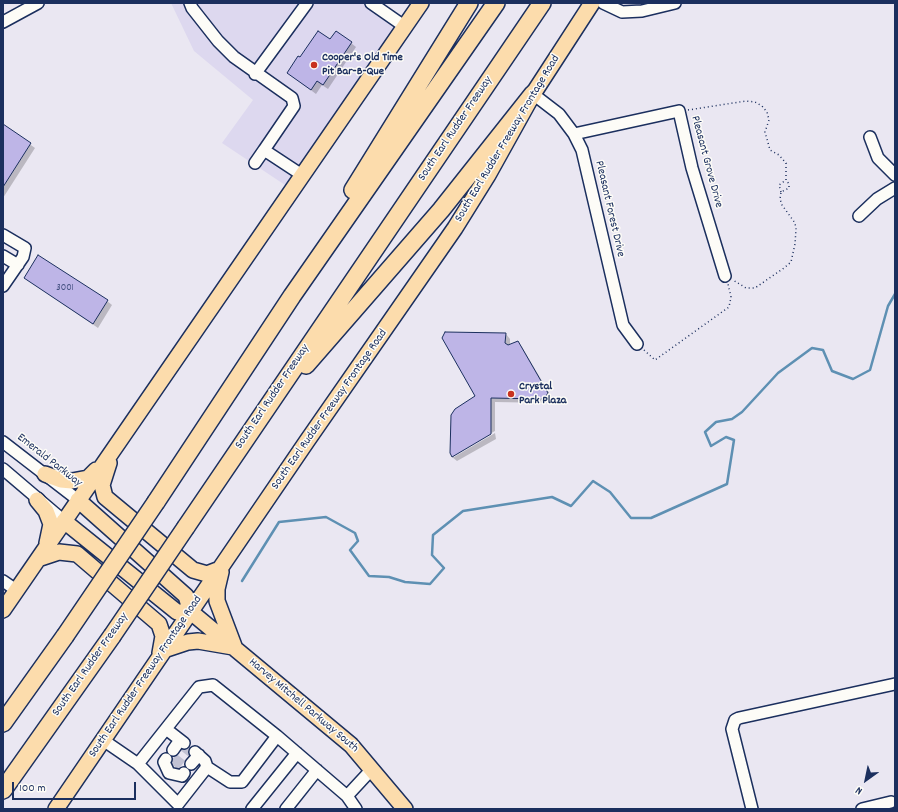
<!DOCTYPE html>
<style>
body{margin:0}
#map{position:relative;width:898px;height:812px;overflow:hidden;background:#eae7f2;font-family:Dekko,sans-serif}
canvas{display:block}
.frame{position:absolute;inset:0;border:4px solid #1b2f5e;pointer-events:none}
.north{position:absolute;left:846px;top:760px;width:40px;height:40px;-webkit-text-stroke:3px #fdfcf7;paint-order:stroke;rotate:213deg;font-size:11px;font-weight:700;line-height:16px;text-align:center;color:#1b2f5e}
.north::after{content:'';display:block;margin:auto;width:14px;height:18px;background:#1b2f5e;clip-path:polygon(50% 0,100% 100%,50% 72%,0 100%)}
.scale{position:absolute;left:12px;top:782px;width:124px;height:18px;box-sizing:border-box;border:2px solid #1b2f5e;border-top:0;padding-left:5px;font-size:12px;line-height:14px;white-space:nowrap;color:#1b2f5e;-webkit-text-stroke:3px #fdfcf7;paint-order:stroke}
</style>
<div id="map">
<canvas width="898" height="812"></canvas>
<div class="frame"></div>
<div class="north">N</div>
<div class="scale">100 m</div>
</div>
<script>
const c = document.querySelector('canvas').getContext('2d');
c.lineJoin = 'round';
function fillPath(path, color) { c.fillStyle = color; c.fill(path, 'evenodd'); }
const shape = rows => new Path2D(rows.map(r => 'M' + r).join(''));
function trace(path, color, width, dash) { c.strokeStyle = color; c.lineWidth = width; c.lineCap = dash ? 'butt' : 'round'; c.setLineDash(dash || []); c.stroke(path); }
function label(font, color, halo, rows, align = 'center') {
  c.font = font + ' Dekko,sans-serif'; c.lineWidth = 3; c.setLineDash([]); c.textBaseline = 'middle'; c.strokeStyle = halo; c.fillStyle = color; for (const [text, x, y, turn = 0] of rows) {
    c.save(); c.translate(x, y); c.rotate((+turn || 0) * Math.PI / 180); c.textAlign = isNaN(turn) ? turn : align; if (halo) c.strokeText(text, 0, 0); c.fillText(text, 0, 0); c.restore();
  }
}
const built = shape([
 [171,3,366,3,400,27,288,187,222,143,253,100,194,51]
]);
const shadow = shape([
 [330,40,351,43,356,47,328,89,322,85,316,94,288,73,301,59],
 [3,125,35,148,3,198],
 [25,278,107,301,112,305,98,328],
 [506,334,510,339,510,346,517,342,522,347,552,398,551,401,549,403,495,402,495,431,454,454,454,457,495,433,496,439,457,461,452,457,476,396]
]);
const stream = shape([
 [242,581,279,522,326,517,355,533,358,541,350,550,369,576,389,577,405,582,430,584,444,568,432,555,433,535,463,511,552,497,571,506,593,481,610,492,631,518,651,518,727,484,734,440,726,437,711,446,705,432,716,422,732,419,742,412,778,373,812,348,823,350,832,371,853,379,870,370,888,306,895,294]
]);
const building = shape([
 [318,31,330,39,336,31,352,42,323,85,317,81,311,90,287,73,298,56,300,57,318,31],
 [3,124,31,143,3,187,3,124],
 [38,255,108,300,93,324,24,278,38,255],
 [445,332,506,333,505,343,508,345,518,341,548,393,544,399,491,398,491,434,452,457,450,453,451,415,455,409,475,396,442,338,445,332]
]);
const minorTunnel = shape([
 [174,766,189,747]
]);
const path = shape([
 [688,110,746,101,755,102,762,106,767,112,769,120,765,132,770,150,779,155,786,163,786,180,789,184,789,188,781,192,780,199,782,205,795,223,796,229,795,244,791,262,784,268,755,288,746,288,733,280],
 [781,192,779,185,786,180],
 [644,350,655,360,729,307,731,297,728,284]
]);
const minor = shape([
 [190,3,192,8,218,41,234,57,292,98,294,106,264,150,302,175],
 [371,3,404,26],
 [603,3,622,12,642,11,675,3],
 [3,22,38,3],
 [255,74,307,3],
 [533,94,559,114,574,134,582,150,623,325,637,344],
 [574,134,679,111,692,168,725,276],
 [870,137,878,158,895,175],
 [255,163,264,150],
 [859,216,877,199,895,188],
 [3,235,25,248,23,257,3,286],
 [3,256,18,265],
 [3,442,78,500],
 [3,469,64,521],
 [3,581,16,590],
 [166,729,184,743],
 [277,736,347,796,372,769],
 [103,740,138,764,178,804,207,767,230,782,242,782,277,736,213,685,199,687,138,764],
 [173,750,180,740],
 [195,752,205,761,207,767],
 [166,759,164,762,169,773,182,776,184,773],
 [191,764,199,755],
 [347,796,356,809],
 [252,809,297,753],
 [286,809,317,770],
 [752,809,732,729,735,720,739,718,895,684],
 [862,809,891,802]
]);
const major = shape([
 [109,463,102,485,105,497,193,570,207,574,220,569],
 [45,474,61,480,72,481,88,478,96,470],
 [37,500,46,511,51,524,47,543],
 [78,500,186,596,191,612,351,745,405,809],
 [64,521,177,612,191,612],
 [38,559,59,552,77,554,159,624,163,636,160,653],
 [221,572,217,589,217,601,234,646],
 [3,610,421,3],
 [164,650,188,642,198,641,233,647],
 [56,809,307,441,455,228,488,175,533,94,592,3]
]);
const highway = shape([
 [353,190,469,3],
 [306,365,441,210,533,94],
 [156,502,292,296,496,3],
 [186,527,542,3],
 [3,723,65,636],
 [3,790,112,636]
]);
const highwayBridge = shape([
 [65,636,156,502],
 [112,636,186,527]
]);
const markers = [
 [314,65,4,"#c8321e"],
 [511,394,4,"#c8321e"]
];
const numberNames = [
 ["3001",65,289]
];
const poiNames = [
 ["Cooper's Old Time",322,58],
 ["Pit Bar-B-Que",322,72],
 ["Crystal",519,387],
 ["Park Plaza",519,401]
];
const streetNames = [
 ["South Earl Rudder Freeway",456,129,-56],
 ["South Earl Rudder Freeway Frontage Road",508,139,-59],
 ["Pleasant Grove Drive",706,162,75],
 ["Pleasant Forest Drive",609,209,77],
 ["South Earl Rudder Freeway",273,397,-56],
 ["South Earl Rudder Freeway Frontage Road",330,410,-55],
 ["Emerald Parkway",49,461,38],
 ["South Earl Rudder Freeway",91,665,-55],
 ["South Earl Rudder Freeway Frontage Road",146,677,-56],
 ["Harvey Mitchell Parkway South",303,706,40]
];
fillPath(built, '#ddd8ef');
fillPath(shadow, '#0003');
trace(stream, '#5e90b3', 2.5);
fillPath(building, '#beb5e7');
trace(building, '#1b2f5e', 1);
trace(minorTunnel, '#c1c2d4', 11, [11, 5.5]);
trace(minor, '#1b2f5e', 14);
trace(major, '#1b2f5e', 18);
trace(highway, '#1b2f5e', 20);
trace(path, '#1b2f5e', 1.5, [1, 3]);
trace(minor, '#fdfcf7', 11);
trace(major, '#fcdcac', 15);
trace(highway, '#fcdcac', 17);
trace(highwayBridge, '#1b2f5e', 20, []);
trace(highwayBridge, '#fcdcac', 17);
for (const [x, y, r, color] of markers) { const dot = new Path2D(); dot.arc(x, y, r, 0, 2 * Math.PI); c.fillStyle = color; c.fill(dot); trace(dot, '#fdfcf7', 1.5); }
label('10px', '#445080', null, numberNames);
label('bold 12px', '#1b2f5e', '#fdfcf7', poiNames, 'left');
label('12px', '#1b2f5e', '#fdfcf7', streetNames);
</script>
